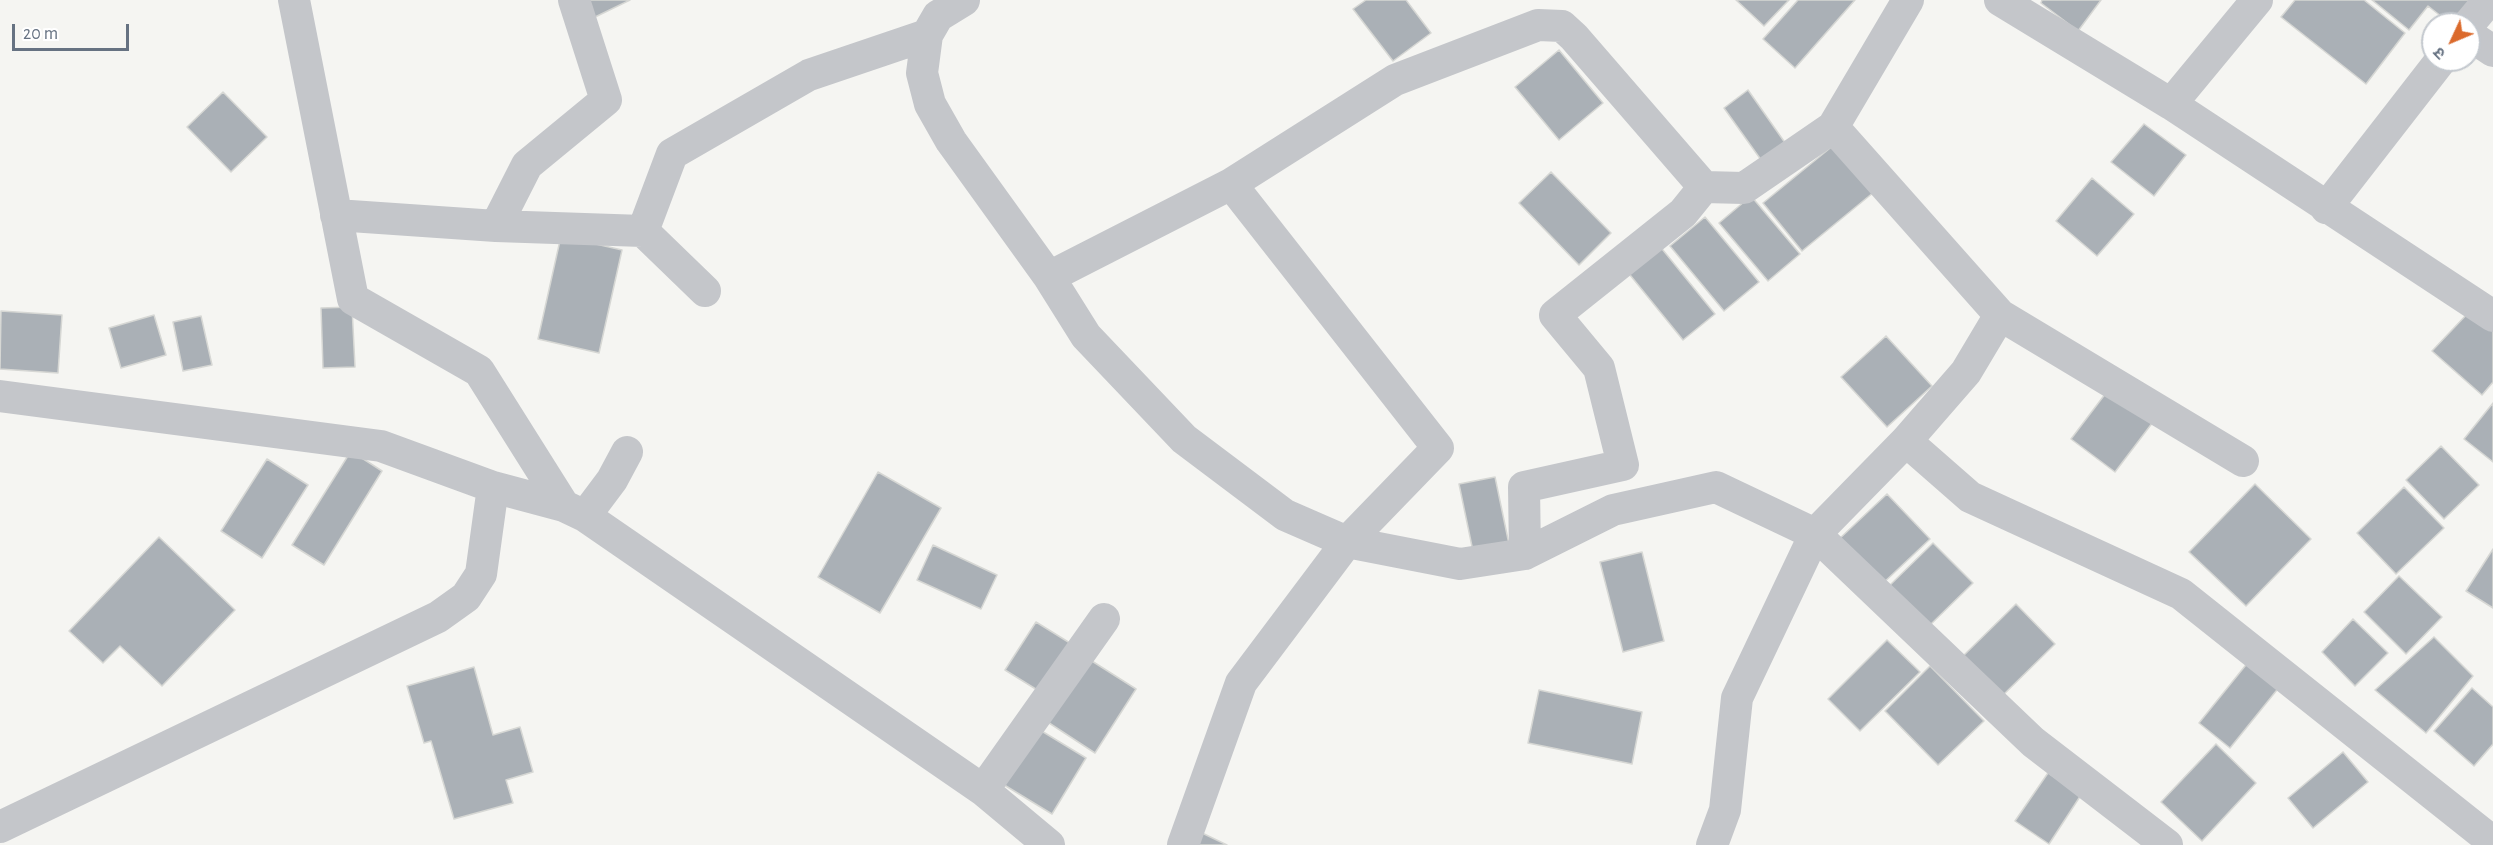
<!DOCTYPE html>
<meta charset="utf-8">
<style>
body{margin:0}
#map{position:relative;width:2493px;height:845px;overflow:hidden;background:#f5f5f2;font-family:"Alegreya Sans","Noto Sans Devanagari",sans-serif}
canvas{display:block}
.north{position:absolute;left:2421px;top:12px;width:60px;height:60px;box-sizing:border-box;background:#fff;border:2px solid #c2c7cd;border-radius:50%;rotate:226deg;font-size:16px;font-weight:700;line-height:24px;text-align:center;color:#667282}
.north::after{content:'';display:block;margin:auto;width:21px;height:27px;background:#db6a2c;clip-path:polygon(50% 0,100% 100%,50% 72%,0 100%)}
.scale{position:absolute;left:12px;top:24px;width:117px;height:27px;box-sizing:border-box;border:3px solid #667282;border-top:0;padding-left:8px;font-size:18px;line-height:21px;white-space:nowrap;color:#667282;-webkit-text-stroke:4px #fff;paint-order:stroke}
</style>
<div id="map">
<canvas width="2493" height="845"></canvas>
<div class="north">उ</div>
<div class="scale">20 m</div>
</div>
<script>
const c = document.querySelector('canvas').getContext('2d');
c.lineJoin = 'round';
function fillPath(path, color) { c.fillStyle = color; c.fill(path, 'evenodd'); }
const shape = rows => new Path2D(rows.map(r => 'M' + r).join(''));
function trace(path, color, width, dash) { c.strokeStyle = color; c.lineWidth = width; c.lineCap = dash ? 'butt' : 'round'; c.setLineDash(dash || []); c.stroke(path); }
const building = shape([
 [581,0,630,0,591,19,581,0],
 [1366,0,1406,0,1431,33,1393,61,1353,9,1366,0],
 [1736,0,1789,0,1764,26,1736,0],
 [1798,0,1855,0,1795,68,1763,39,1798,0],
 [2042,0,2101,0,2078,31,2041,3,2042,0],
 [2295,0,2364,0,2405,33,2366,84,2281,17,2295,0],
 [2372,0,2471,0,2451,24,2428,6,2409,30,2372,0],
 [1559,50,1603,103,1559,140,1515,87,1559,50],
 [1748,90,1788,147,1764,164,1724,108,1748,90],
 [223,92,267,137,231,172,187,127,223,92],
 [2144,124,2186,155,2154,196,2111,162,2144,124],
 [1835,144,1874,192,1802,251,1763,203,1835,144],
 [1551,172,1611,233,1579,265,1519,203,1551,172],
 [2092,178,2134,214,2097,256,2056,221,2092,178],
 [1751,196,1800,254,1768,281,1719,223,1751,196],
 [1705,217,1759,282,1724,311,1670,246,1705,217],
 [561,236,622,250,599,353,538,339,561,236],
 [1658,244,1715,314,1683,340,1626,270,1658,244],
 [352,307,355,367,323,368,321,308,352,307],
 [1,311,62,315,58,373,0,369,1,311],
 [2470,311,2493,330,2493,382,2482,395,2432,351,2470,311],
 [154,315,166,355,121,368,109,328,154,315],
 [201,316,212,365,183,371,173,322,201,316],
 [1886,336,1932,386,1887,427,1841,377,1886,336],
 [2109,389,2153,422,2115,472,2071,439,2109,389],
 [2493,403,2493,462,2464,439,2493,403],
 [2441,446,2479,485,2444,519,2406,480,2441,446],
 [351,451,382,471,324,565,292,545,351,451],
 [267,459,308,485,262,558,221,531,267,459],
 [878,472,941,508,880,613,818,577,878,472],
 [1495,477,1510,549,1474,556,1459,484,1495,477],
 [2255,484,2311,539,2246,606,2189,552,2255,484],
 [2404,487,2444,528,2396,574,2357,533,2404,487],
 [1887,494,1930,539,1880,586,1837,541,1887,494],
 [159,537,235,610,162,686,120,646,103,663,69,631,159,537],
 [1933,543,1973,583,1927,628,1887,588,1933,543],
 [933,545,997,575,981,609,917,580,933,545],
 [2493,549,2493,608,2466,591,2493,549],
 [1642,552,1664,641,1623,652,1600,562,1642,552],
 [2399,576,2442,617,2406,654,2364,612,2399,576],
 [2016,604,2055,644,1996,702,1957,662,2016,604],
 [2353,619,2388,653,2355,686,2322,652,2353,619],
 [1036,622,1078,648,1047,696,1005,670,1036,622],
 [2434,637,2473,676,2426,733,2375,690,2434,637],
 [1887,640,1920,672,1860,731,1828,699,1887,640],
 [2254,655,2285,680,2230,748,2199,723,2254,655],
 [1084,656,1136,689,1095,753,1043,719,1084,656],
 [1930,666,1984,721,1938,765,1885,711,1930,666],
 [474,667,493,735,520,727,533,772,506,780,513,803,454,819,431,741,424,743,407,686,474,667],
 [2472,688,2493,707,2493,744,2474,766,2434,731,2472,688],
 [1539,690,1642,712,1632,764,1528,743,1539,690],
 [1035,727,1086,758,1052,814,1001,783,1035,727],
 [2216,744,2256,783,2202,841,2161,802,2216,744],
 [2343,752,2368,782,2313,828,2288,798,2343,752],
 [2048,773,2081,795,2049,844,2015,821,2048,773],
 [1200,832,1227,845,1194,845,1200,832]
]);
const street = shape([
 [294,0,353,299,479,371,564,506],
 [964,0,938,16,927,35,922,73,930,104,951,141,1049,277,1086,336,1184,439,1285,515,1347,542,1460,564,1525,554,1613,510,1716,487,1815,534,2033,742,2167,845],
 [2000,0,2171,104,2493,316],
 [2469,24,2489,0],
 [2469,35,2493,51],
 [2171,104,2257,0],
 [1833,127,2000,315,2243,461],
 [2326,208,2441,60],
 [336,215,496,226,643,231,705,291],
 [496,226,527,165,606,100,574,0],
 [643,231,672,154,809,75,927,35],
 [1049,277,1231,184,1395,80,1538,25,1562,26,1574,37,1704,187],
 [0,396,381,446,493,487,564,506,585,516,983,790,1049,845],
 [1906,441,1970,497,2181,594,2483,834,2490,845],
 [585,516,612,480,627,452],
 [1525,554,1524,487,1623,465,1599,368,1555,315,1683,213,1704,187,1744,188,1833,127,1908,0],
 [983,790,1104,619],
 [0,827,438,617,466,597,481,574,493,487],
 [1183,845,1241,683,1347,542,1438,448,1231,184],
 [1712,845,1725,810,1737,698,1815,534,1906,441,1966,372,2000,315]
]);
fillPath(building, '#aab0b6');
trace(building, '#d6d7d4', 1.5);
trace(street, '#c4c6ca', 32);
</script>
